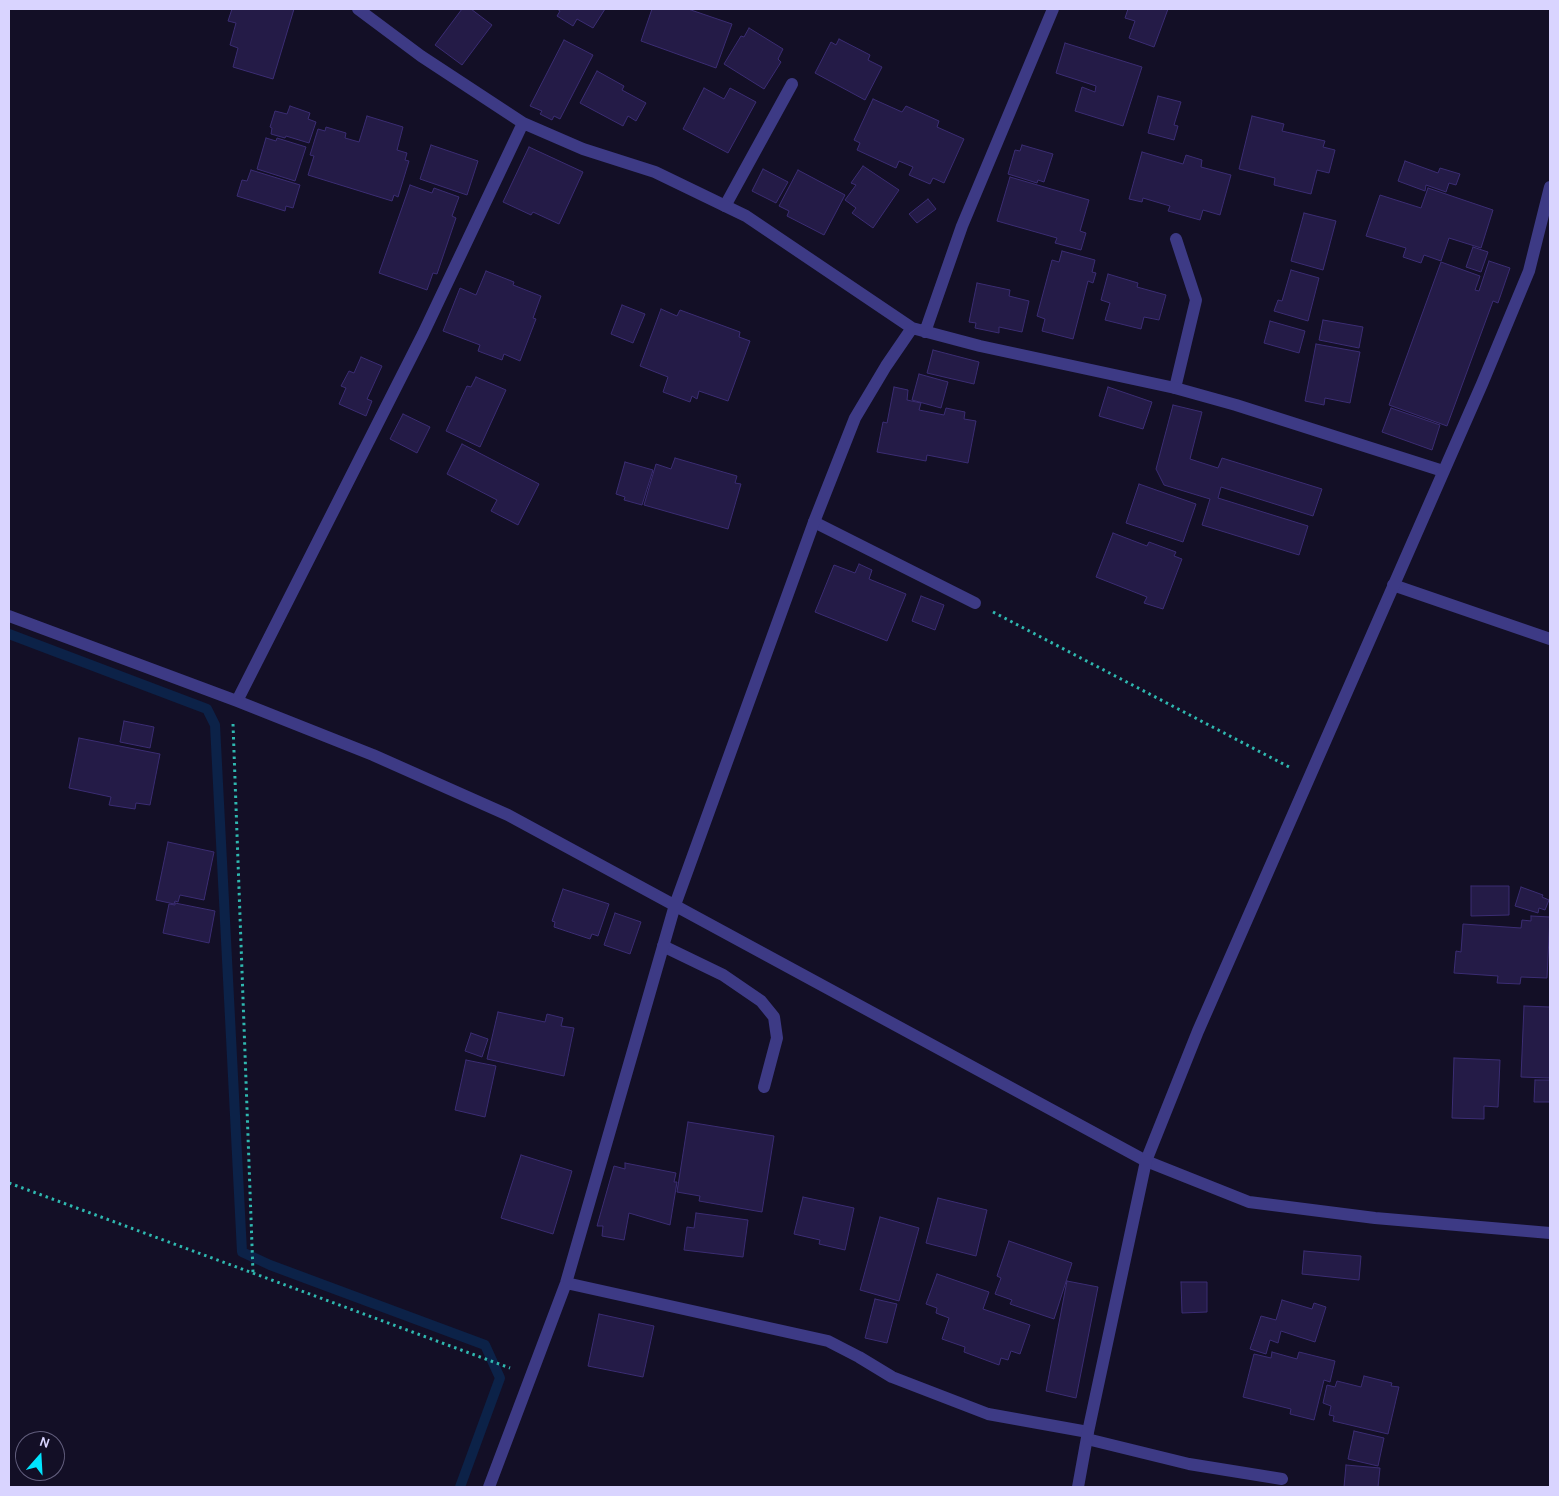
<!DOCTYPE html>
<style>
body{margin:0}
#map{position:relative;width:1559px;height:1496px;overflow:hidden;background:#130f26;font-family:Karla,sans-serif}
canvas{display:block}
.frame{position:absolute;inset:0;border:10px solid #d9d4ff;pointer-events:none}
.north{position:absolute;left:15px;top:1431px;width:50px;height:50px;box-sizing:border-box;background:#130f26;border:1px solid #625e7d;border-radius:50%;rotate:19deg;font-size:14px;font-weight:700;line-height:20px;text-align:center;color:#d9d4ff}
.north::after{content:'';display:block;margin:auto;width:18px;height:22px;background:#00e5ff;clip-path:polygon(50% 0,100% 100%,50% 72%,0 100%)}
</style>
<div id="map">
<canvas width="1559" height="1496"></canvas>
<div class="frame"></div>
<div class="north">N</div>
</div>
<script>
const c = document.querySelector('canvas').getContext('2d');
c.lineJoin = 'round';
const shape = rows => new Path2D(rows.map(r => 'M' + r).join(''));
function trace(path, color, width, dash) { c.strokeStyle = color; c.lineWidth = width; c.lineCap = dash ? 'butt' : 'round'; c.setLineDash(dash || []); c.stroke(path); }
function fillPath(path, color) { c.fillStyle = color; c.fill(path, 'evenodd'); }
const stream = shape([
 [9,634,207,709,215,725,242,1252,270,1265,485,1345,500,1378,460,1487]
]);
const building = shape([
 [232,9,294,9,273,79,233,67,238,48,230,45,236,23,228,21,232,9],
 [462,9,471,9,492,25,462,65,435,45,462,9],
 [557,9,605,9,593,28,577,19,573,26,557,16,560,11,557,9],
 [652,9,688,9,732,24,716,68,641,41,652,9],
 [1128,9,1168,9,1154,47,1129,38,1135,21,1125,18,1128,9],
 [749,28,783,49,778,59,781,62,764,89,724,64,741,36,744,37,749,28],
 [839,39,870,55,868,60,882,67,865,100,815,73,831,42,836,45,839,39],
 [564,40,593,55,560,119,554,116,552,120,540,114,542,111,530,106,564,40],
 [1065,43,1142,67,1123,126,1075,111,1082,87,1095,92,1096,86,1056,73,1065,43],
 [597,71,624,86,622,90,646,103,636,121,628,116,623,126,580,103,597,71],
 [704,88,724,99,730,88,756,102,728,153,683,129,704,88],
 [1158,96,1181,102,1174,125,1178,126,1174,140,1148,133,1158,96],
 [873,99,902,112,906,106,939,121,937,127,964,139,944,183,933,178,930,184,909,175,913,167,899,161,896,168,857,150,860,143,854,140,873,99],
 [290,106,310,113,308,119,316,122,309,143,286,136,285,138,271,134,272,128,270,127,275,111,287,114,290,106],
 [367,116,403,127,397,150,407,153,405,160,409,161,398,197,394,195,392,201,308,175,314,156,310,155,318,129,325,131,326,127,346,133,345,138,359,142,367,116],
 [1252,116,1284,124,1282,131,1325,141,1323,147,1335,150,1329,173,1317,170,1311,194,1274,185,1275,178,1239,169,1252,116],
 [266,138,276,141,277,138,306,147,295,181,257,169,266,138],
 [431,145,478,161,467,195,420,179,431,145],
 [1022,145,1053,154,1044,182,1038,180,1037,183,1008,174,1015,150,1020,151,1022,145],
 [529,147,583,172,559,224,533,212,531,215,503,202,529,147],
 [1142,152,1183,164,1186,155,1202,160,1201,167,1231,175,1220,215,1203,210,1200,220,1168,211,1170,206,1143,198,1142,202,1129,199,1142,152],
 [1405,161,1438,173,1440,168,1460,174,1456,185,1449,183,1446,192,1426,185,1425,191,1398,181,1405,161],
 [863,166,899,190,873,228,852,213,856,208,845,200,856,185,851,183,863,166],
 [763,169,788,182,776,203,752,191,763,169],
 [251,170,300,185,293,208,286,206,285,211,237,196,242,180,247,181,251,170],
 [798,170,845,195,824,235,787,216,789,211,779,206,798,170],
 [1010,177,1089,200,1080,231,1086,233,1081,250,1055,243,1057,238,997,221,1010,177],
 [410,185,432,193,434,188,459,197,452,216,456,218,437,274,433,273,427,290,379,273,410,185],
 [1428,188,1493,210,1481,248,1449,238,1441,261,1424,255,1421,263,1403,257,1406,248,1366,236,1380,195,1421,208,1428,188],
 [928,199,936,209,917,223,909,214,928,199],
 [1304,213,1336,221,1323,270,1291,261,1304,213],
 [1473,247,1488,252,1481,272,1466,267,1473,247],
 [1062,251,1095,260,1092,272,1096,273,1093,283,1088,281,1073,339,1042,331,1045,319,1037,316,1052,260,1059,262,1062,251],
 [1489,261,1510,268,1498,303,1493,301,1447,426,1389,405,1441,262,1480,276,1475,290,1479,291,1489,261],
 [1291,270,1319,278,1308,321,1274,311,1278,300,1282,301,1291,270],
 [486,271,514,282,513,285,541,296,533,318,536,319,520,361,504,354,502,360,478,351,480,345,443,331,460,288,476,295,486,271],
 [1108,274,1138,283,1137,287,1166,295,1159,320,1144,317,1141,329,1105,320,1110,303,1101,300,1108,274],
 [977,283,1010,290,1009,296,1029,301,1022,332,999,327,999,333,975,328,976,323,969,322,977,283],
 [622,305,645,314,633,343,611,334,622,305],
 [661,309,677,316,680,310,740,332,739,337,750,341,728,401,699,391,697,399,692,396,690,402,663,392,668,377,640,366,661,309],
 [1323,320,1363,327,1359,348,1319,340,1323,320],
 [1270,321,1305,331,1299,353,1264,343,1270,321],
 [1316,344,1360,352,1350,403,1325,398,1324,405,1305,401,1316,344],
 [933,350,979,362,974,384,927,373,933,350],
 [361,357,382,366,367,399,372,401,366,416,339,404,346,388,341,386,349,371,354,373,361,357],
 [919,374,948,382,941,408,912,400,919,374],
 [476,377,506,390,480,447,446,431,467,386,471,387,476,377],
 [894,387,908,390,907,400,921,403,919,410,944,415,946,408,965,412,964,419,976,421,968,463,927,455,926,461,877,452,883,422,887,423,894,387],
 [1108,387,1152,402,1143,429,1099,416,1108,387],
 [1173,405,1202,412,1190,459,1218,468,1222,458,1322,489,1313,516,1221,487,1218,498,1308,526,1299,555,1202,525,1210,499,1164,485,1156,469,1173,405],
 [1391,408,1440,425,1432,450,1382,432,1391,408],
 [403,414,430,427,417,453,390,439,403,414],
 [462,444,539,484,518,525,491,511,497,500,447,474,462,444],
 [675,458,737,476,735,483,741,484,728,529,644,505,656,464,671,469,675,458],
 [625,462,653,470,642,505,624,500,625,497,616,494,625,462],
 [1139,484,1196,504,1183,542,1126,523,1139,484],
 [1113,533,1147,546,1149,542,1176,552,1174,556,1182,559,1163,609,1144,603,1147,597,1096,577,1113,533],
 [859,564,872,570,869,579,906,594,887,641,815,612,834,565,855,573,859,564],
 [921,596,944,605,935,630,912,621,921,596],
 [124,721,154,727,150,748,120,742,124,721],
 [79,738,160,754,150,805,136,803,135,809,109,805,111,797,69,788,79,738],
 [168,842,214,852,204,900,180,895,178,902,175,901,174,904,156,900,168,842],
 [1471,886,1509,886,1509,915,1471,916,1471,886],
 [1521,887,1543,895,1542,897,1549,900,1545,910,1539,908,1538,913,1515,906,1521,887],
 [563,889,609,904,598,936,592,934,590,939,554,927,555,922,552,921,563,889],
 [175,903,215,911,209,943,163,933,169,904,175,905,175,903],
 [615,913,641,922,630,954,604,945,615,913],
 [1531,916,1550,917,1547,978,1521,977,1520,984,1497,983,1498,976,1454,973,1456,951,1461,952,1463,924,1521,928,1522,920,1531,921,1531,916],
 [1524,1006,1550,1007,1550,1078,1521,1077,1524,1006],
 [498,1012,545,1022,547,1014,563,1018,561,1026,574,1028,564,1076,487,1059,498,1012],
 [471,1033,488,1039,482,1057,465,1051,471,1033],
 [1454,1058,1500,1060,1498,1107,1484,1106,1484,1119,1452,1118,1454,1058],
 [466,1060,496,1066,485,1117,455,1110,466,1060],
 [1535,1080,1550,1080,1550,1102,1534,1102,1535,1080],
 [688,1122,774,1136,762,1212,699,1201,700,1196,677,1192,688,1122],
 [521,1155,572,1171,553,1234,501,1218,521,1155],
 [625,1163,676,1173,674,1182,677,1182,670,1225,629,1213,624,1240,602,1236,603,1226,597,1226,614,1166,625,1169,625,1163],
 [803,1197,854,1208,845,1250,819,1244,820,1240,794,1234,803,1197],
 [938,1198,987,1210,976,1256,926,1243,938,1198],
 [696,1213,748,1220,743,1257,684,1250,687,1227,694,1228,696,1213],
 [880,1217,919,1228,899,1301,860,1290,880,1217],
 [1009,1241,1072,1263,1054,1319,1010,1304,1012,1300,995,1294,1001,1278,997,1276,1009,1241],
 [1304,1251,1361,1256,1359,1280,1302,1274,1304,1251],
 [937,1274,989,1292,983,1309,1030,1325,1020,1354,1011,1351,1008,1360,1001,1358,999,1365,964,1352,965,1347,942,1339,949,1318,936,1313,937,1308,926,1304,937,1274],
 [1067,1281,1098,1287,1076,1398,1046,1391,1067,1281],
 [1181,1282,1207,1282,1207,1312,1182,1313,1181,1282],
 [875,1299,897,1304,887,1343,865,1338,875,1299],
 [1282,1300,1312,1309,1314,1303,1326,1307,1315,1342,1281,1331,1278,1343,1270,1340,1266,1354,1250,1349,1261,1316,1276,1320,1282,1300],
 [599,1314,654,1326,643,1377,588,1366,599,1314],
 [1272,1352,1297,1359,1299,1352,1335,1361,1330,1382,1324,1380,1314,1420,1290,1414,1291,1409,1243,1397,1254,1354,1271,1358,1272,1352],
 [1364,1376,1392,1383,1391,1386,1399,1387,1388,1434,1333,1421,1334,1416,1329,1415,1331,1406,1323,1403,1327,1385,1335,1387,1337,1381,1361,1387,1364,1376],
 [1354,1431,1384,1438,1378,1466,1348,1459,1354,1431],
 [1346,1465,1380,1468,1378,1487,1344,1487,1346,1465]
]);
const path = shape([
 [993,612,1289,767],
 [233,724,253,1273],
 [9,1183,510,1368]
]);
const service = shape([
 [725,206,792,84],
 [1175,388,1196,300,1176,239],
 [814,522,975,603],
 [663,946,723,975,761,1001,774,1017,777,1038,764,1087],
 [1087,1439,1189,1464,1282,1479]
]);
const minor = shape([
 [358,9,421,56,523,123,583,149,655,172,746,216,912,328,980,346,1175,388,1236,405,1443,471],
 [925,332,962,226,1053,9],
 [1393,585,1550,639],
 [9,616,237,701,373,755,508,815,1146,1161,1249,1202,1375,1218,1550,1233],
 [237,701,423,334,523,123],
 [566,1283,828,1341,859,1357,892,1377,988,1414,1088,1432],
 [489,1487,566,1283,675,905,814,522,855,418,886,366,912,328]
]);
const tertiary = shape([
 [1078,1487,1088,1432,1146,1161,1198,1031,1482,384,1529,271,1550,187]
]);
trace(stream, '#0c2248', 10);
fillPath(building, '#241b47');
trace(building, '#3b2d73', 1);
trace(path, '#2fb8b0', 3, [2.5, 4]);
trace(service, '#3d3a85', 12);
trace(minor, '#3d3a85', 12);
trace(tertiary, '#3d3a85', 12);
</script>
